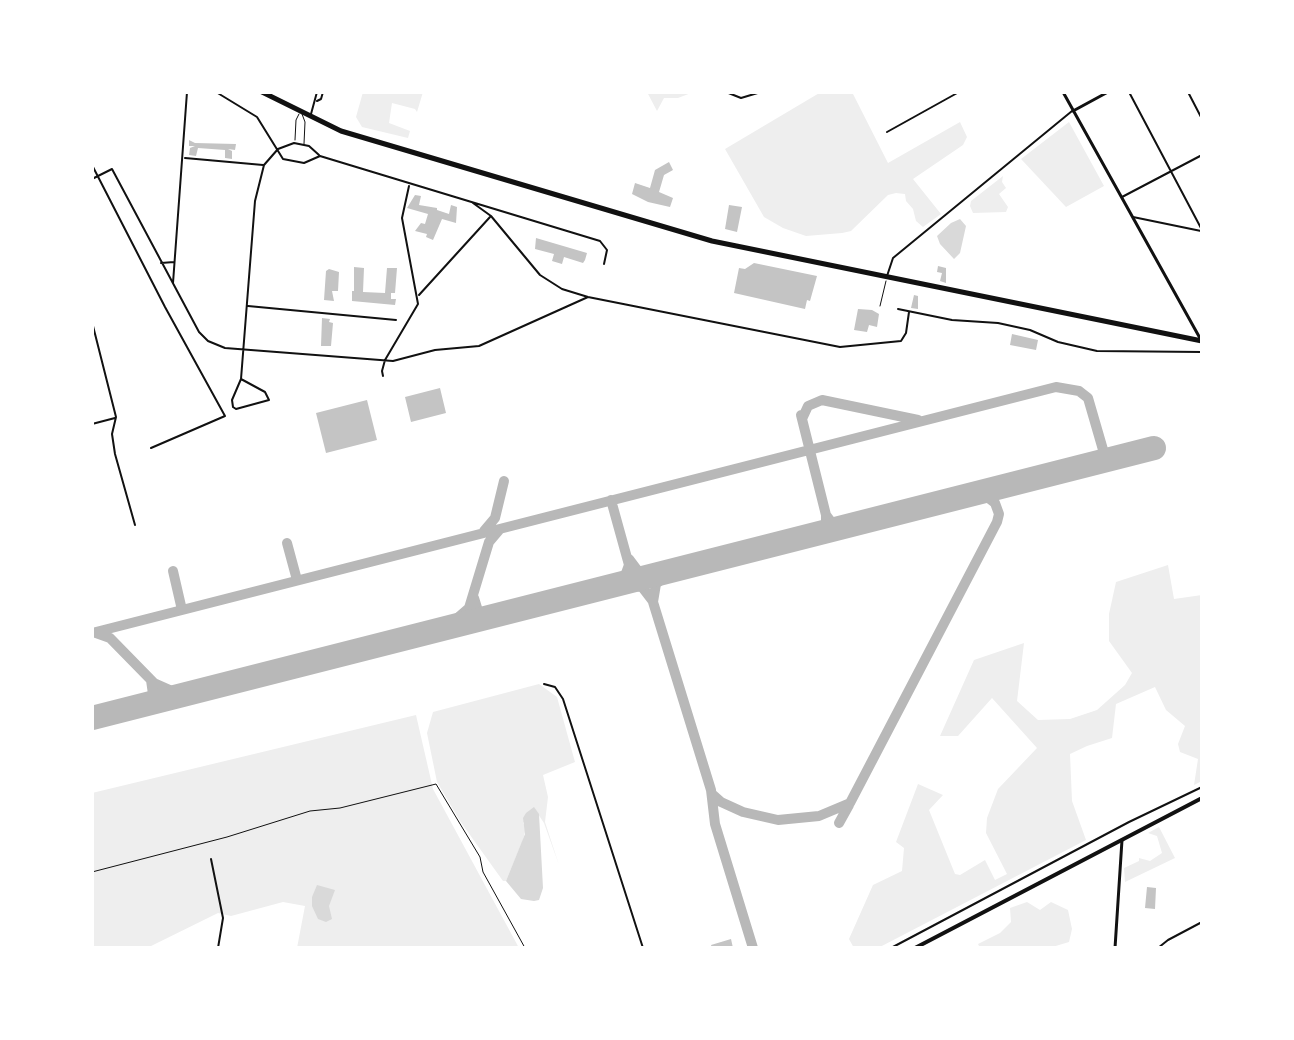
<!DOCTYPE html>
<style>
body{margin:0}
#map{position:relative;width:1294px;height:1040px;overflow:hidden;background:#fff;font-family:Merriweather,serif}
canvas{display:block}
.frame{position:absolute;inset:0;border:94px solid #fff;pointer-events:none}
</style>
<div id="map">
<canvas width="1294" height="1040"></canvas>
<div class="frame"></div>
</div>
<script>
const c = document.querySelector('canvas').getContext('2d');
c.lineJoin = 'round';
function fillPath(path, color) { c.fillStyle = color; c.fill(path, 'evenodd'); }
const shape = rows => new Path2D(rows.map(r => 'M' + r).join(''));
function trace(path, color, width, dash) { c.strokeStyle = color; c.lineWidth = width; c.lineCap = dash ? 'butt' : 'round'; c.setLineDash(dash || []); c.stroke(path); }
const green = shape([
 [363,92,423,92,417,112,415,109,392,103,389,123,410,131,408,138,362,127,356,117],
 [647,92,690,92,691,93,678,98,664,98,657,111],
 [821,92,852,92,888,163,960,122,967,137,963,145,913,179,941,214,923,227,916,221,913,209,906,201,905,194,896,193,888,195,851,231,842,233,806,236,783,228,764,217,725,149],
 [1069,122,1104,186,1066,207,1021,159],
 [1003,176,1002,182,1006,188,999,194,1008,207,1006,212,973,213,970,206,971,201],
 [1168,565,1174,599,1202,595,1202,781,1194,785,1198,759,1180,752,1178,744,1185,726,1166,710,1155,687,1116,704,1112,738,1087,746,1070,754,1072,801,1086,840,878,948,854,948,849,939,873,885,902,871,904,848,896,842,918,784,943,795,929,810,955,874,960,875,985,860,995,880,1007,874,986,833,987,818,998,789,1037,748,992,698,958,736,940,736,974,660,1024,643,1017,701,1038,720,1070,719,1097,710,1125,685,1132,673,1109,641,1109,614,1116,582],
 [539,684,557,697,575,762,543,775,548,797,545,822,559,865,544,823,534,808,523,823,526,828,523,840,506,881,503,881,460,821,437,782,427,733,433,712],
 [416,715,433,789,519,948,297,948,305,906,283,902,231,916,218,913,147,948,92,948,92,793],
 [1159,827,1175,858,1125,882,1124,868,1139,861,1139,858,1150,861,1162,853,1157,836,1148,833],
 [1027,902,1040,910,1051,902,1068,910,1072,929,1069,942,1049,948,980,948,978,944,1000,933,1011,922,1010,908]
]);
const water = shape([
 [960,219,966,226,960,253,954,259,940,244,937,236,951,223],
 [534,807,539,814,543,888,539,900,534,901,521,899,506,881,525,834,523,818,526,813],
 [317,885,335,890,329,906,332,919,326,922,318,919,312,906,312,897]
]);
const taxiway = shape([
 [801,415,826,515,832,523,844,527],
 [802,419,808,406,822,400,918,420],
 [611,500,629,565,625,576,616,585],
 [484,531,495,518,504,481],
 [820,533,826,524,826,515],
 [287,543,297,580],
 [629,559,638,571,653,575],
 [173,571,182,610],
 [671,571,656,584,653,602,711,790,715,824,753,948],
 [620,584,642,587,652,600],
 [474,598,478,611,491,617],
 [446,628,469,608,489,542,500,529],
 [92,633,1056,387,1079,391,1088,398,1106,460],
 [96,633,110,638,154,683,172,691,188,694],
 [147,704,153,694,151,680],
 [712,794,721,802,743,812,778,820,819,816,850,803,997,522,999,514,995,503,986,496,975,493],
 [839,823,849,805]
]);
const runway = shape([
 [92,718,1154,448]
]);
const building = shape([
 [189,140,195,143,236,144,235,150,228,149,232,151,232,159,225,158,225,150,198,148,196,156,189,155,190,148,195,146,189,146],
 [669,162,673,170,664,175,659,192,673,198,670,207,648,202,632,194,635,183,650,188,655,170],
 [415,195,421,196,419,205,437,208,437,210,449,214,451,205,457,207,456,223,442,219,433,240,426,237,427,234,415,231,421,223,425,224,428,214,407,208],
 [729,205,742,207,737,232,725,229],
 [536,238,587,253,585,260,583,263,564,257,562,264,552,261,554,254,535,249],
 [754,263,817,276,810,301,807,300,805,309,734,293,739,268,745,269],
 [938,266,946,268,946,283,940,281,942,273,937,272],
 [354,267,364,268,363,292,385,293,387,268,397,268,395,293,391,293,391,299,396,299,395,305,352,301,352,291,354,291],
 [329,269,339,272,338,291,332,291,334,301,324,300,326,271],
 [914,295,918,296,918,309,911,308],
 [858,309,872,310,879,314,877,327,869,325,867,332,854,330],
 [322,318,330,319,329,322,333,323,331,346,321,346],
 [1012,334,1038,340,1036,350,1010,345],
 [440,388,446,413,411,422,405,397],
 [367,400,377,440,326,453,316,413],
 [1147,887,1156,888,1155,909,1145,908],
 [731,939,733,948,712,948,711,945]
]);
const service = shape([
 [302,114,305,122,304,144],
 [295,140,296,120,299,114],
 [880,306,886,281],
 [92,872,227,837,310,811,340,808,436,784,480,857,483,872,525,948]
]);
const minor = shape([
 [216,92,257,117,283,159,304,163,320,156,600,241,607,250,604,264],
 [726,92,741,98,761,92],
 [1129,92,1202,230],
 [1188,92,1202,119],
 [317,101,321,99,323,92],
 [311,114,317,92],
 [887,132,959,92],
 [185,158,263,165],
 [92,165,165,307,225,416,151,448],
 [92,179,112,169,199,332,208,341,225,348,393,361,435,350,479,346,588,297],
 [1122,197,1202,155],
 [473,203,491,216,540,275,562,289,588,297,840,347,901,341,906,333,909,312],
 [1133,217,1201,231],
 [161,263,174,262],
 [887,276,893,258,1072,111],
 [173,283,187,92],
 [419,295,490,217],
 [248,306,396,320],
 [898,309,952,320,998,323,1030,330,1058,342,1097,351,1202,352],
 [92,322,116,417,112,434,115,454,135,525],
 [383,376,382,371,385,360,418,304,402,218,409,186],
 [241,379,265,392,269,400,236,409,233,407,232,400,241,379,255,201,264,165,278,149,294,143,309,146,319,155],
 [92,424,115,418],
 [544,684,555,687,563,699,643,948],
 [211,859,223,918,218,948],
 [891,948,1129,822,1202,787],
 [1158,948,1168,940,1202,922]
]);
const tertiary = shape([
 [1063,92,1201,340],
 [1073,111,1108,92]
]);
const secondary = shape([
 [1115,948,1122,840]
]);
const primary = shape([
 [915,948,1202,798]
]);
const trunk = shape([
 [262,92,341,131,712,241,1202,341]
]);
fillPath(green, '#eee');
fillPath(water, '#d9d9d9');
trace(taxiway, '#b8b8b8', 10);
trace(runway, '#b8b8b8', 24);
fillPath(building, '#c4c4c4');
trace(service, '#111', 1);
trace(minor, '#111', 2);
trace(tertiary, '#111', 3);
trace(secondary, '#111', 3);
trace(primary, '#111', 4);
trace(trunk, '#111', 5);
</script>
